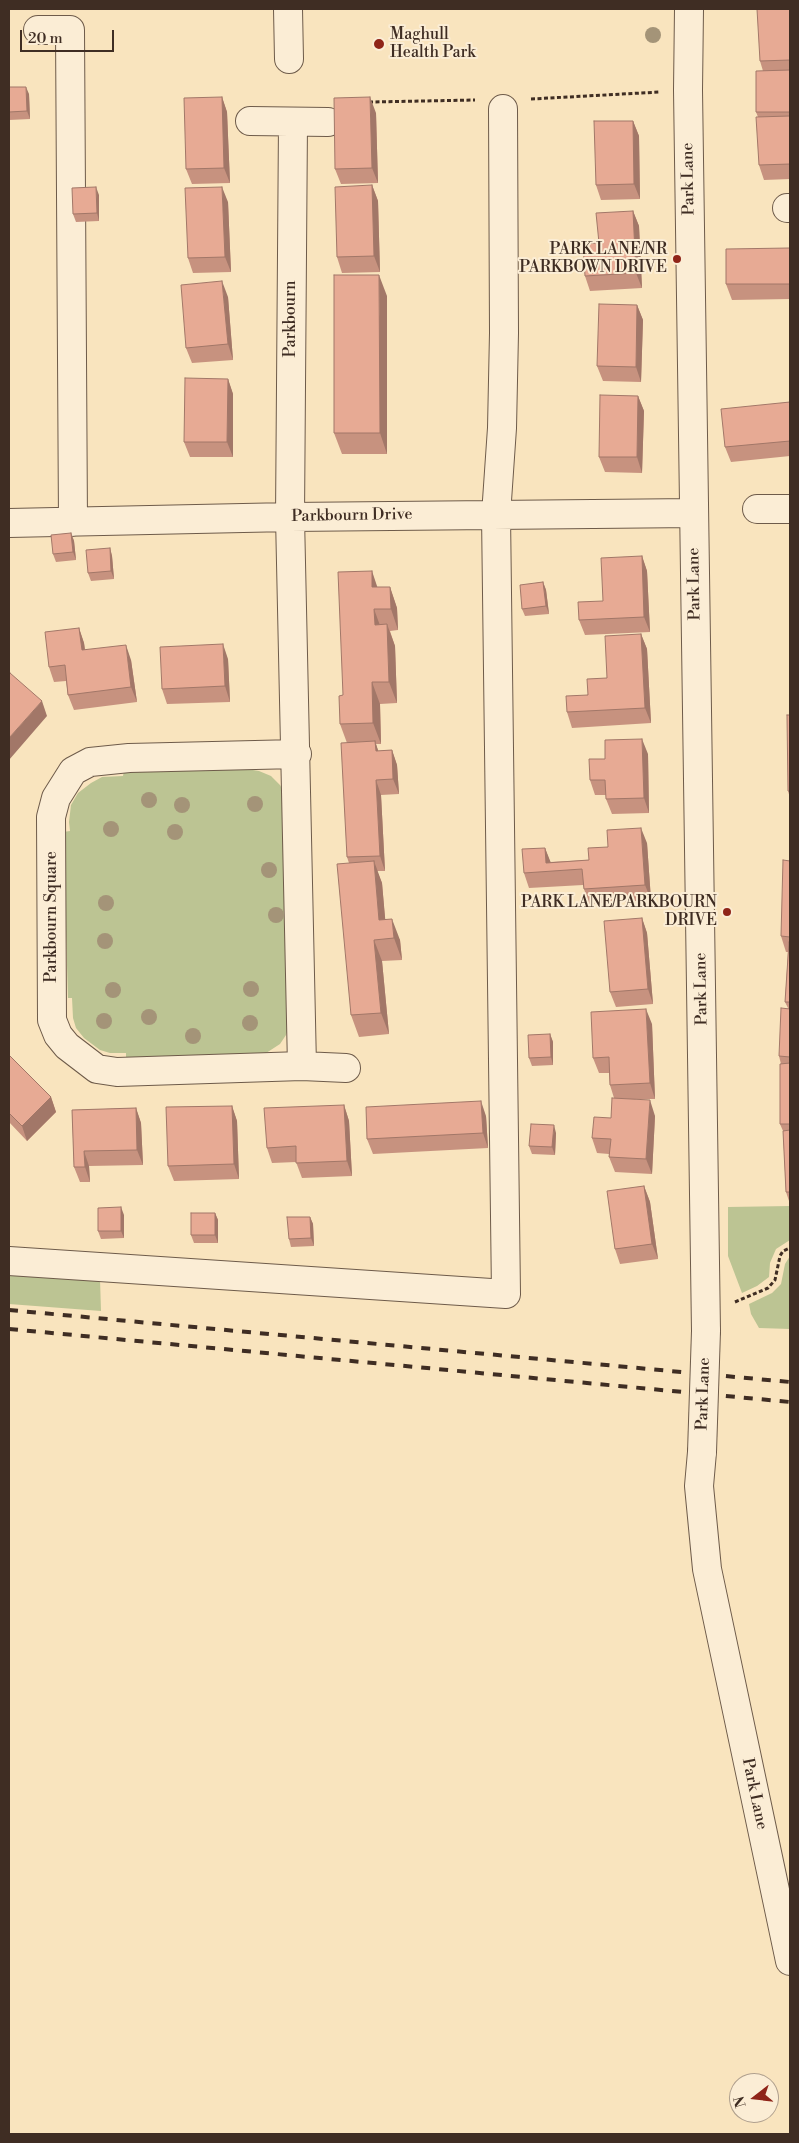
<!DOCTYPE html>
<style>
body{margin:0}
#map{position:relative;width:799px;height:2143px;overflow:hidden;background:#f9e4be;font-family:"Libre Bodoni",serif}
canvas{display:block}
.frame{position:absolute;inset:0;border:10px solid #3f2d23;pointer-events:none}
.north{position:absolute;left:729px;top:2073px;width:50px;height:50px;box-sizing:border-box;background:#fbedd5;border:1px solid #b0a08e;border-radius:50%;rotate:254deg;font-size:14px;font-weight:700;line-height:20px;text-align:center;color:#3f2d23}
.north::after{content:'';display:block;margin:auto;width:18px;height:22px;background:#8f2418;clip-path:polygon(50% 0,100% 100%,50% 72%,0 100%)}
.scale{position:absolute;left:20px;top:30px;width:94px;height:22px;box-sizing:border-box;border:2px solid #3f2d23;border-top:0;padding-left:6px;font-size:15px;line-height:18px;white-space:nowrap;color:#3f2d23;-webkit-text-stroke:4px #fbedd5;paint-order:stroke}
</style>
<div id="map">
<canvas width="799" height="2143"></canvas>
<div class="frame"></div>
<div class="north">N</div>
<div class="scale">20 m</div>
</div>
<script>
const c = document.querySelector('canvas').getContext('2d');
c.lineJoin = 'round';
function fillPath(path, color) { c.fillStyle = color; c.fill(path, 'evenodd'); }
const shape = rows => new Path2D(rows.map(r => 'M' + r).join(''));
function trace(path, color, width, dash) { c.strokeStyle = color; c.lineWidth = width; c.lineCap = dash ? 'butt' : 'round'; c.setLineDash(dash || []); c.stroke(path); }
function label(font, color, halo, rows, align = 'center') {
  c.font = font + ' "Libre Bodoni",serif'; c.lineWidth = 4; c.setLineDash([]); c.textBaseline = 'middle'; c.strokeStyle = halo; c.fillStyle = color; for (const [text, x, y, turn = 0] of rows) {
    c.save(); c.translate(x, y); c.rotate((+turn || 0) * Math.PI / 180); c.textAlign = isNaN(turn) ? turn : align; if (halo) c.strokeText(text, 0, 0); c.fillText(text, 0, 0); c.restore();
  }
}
const green = shape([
 [247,769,259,771,271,776,280,785,285,794,290,1024,286,1035,280,1044,260,1057,126,1059,126,1053,110,1053,100,1050,84,1038,76,1028,73,1018,72,998,68,998,63,832,70,831,69,822,71,805,78,793,91,783,102,777,123,776,124,770],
 [790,1206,790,1240,776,1249,770,1263,769,1277,757,1286,742,1293,728,1256,728,1207],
 [790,1256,790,1329,759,1328,751,1314,749,1304,772,1293,781,1284,785,1264],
 [9,1272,100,1279,101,1311,9,1304]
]);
const path = shape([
 [531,99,660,92],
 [369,102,475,100],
 [735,1302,768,1288,775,1280,780,1256,783,1251,790,1248]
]);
const minor = shape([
 [288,9,289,59],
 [689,9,688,90,706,1331],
 [38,30,70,30,73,522],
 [250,121,328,122],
 [293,122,290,517,302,1066],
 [787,208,790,208],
 [757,509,790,509],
 [9,523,290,517,694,513],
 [297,754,129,758,90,762,73,771,56,798,51,817,52,1020,58,1035,67,1046,97,1069,117,1072,302,1066,346,1068],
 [9,1261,506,1294,496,515,502,428,504,333,503,109],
 [702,1452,699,1486,707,1569,790,1961]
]);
const rail = shape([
 [9,1310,790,1382],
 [9,1329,790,1402]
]);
const minorBridge = shape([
 [702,1452,706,1331]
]);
const trees = [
 [653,35],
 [149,800],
 [255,804],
 [182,805],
 [111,829],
 [175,832],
 [269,870],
 [106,903],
 [276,915],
 [105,941],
 [251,989],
 [113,990],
 [149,1017],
 [104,1021],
 [250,1023],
 [193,1036]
];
const wall = shape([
 [790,9,790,179,764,180,759,165,758,117,756,112,763,71,760,61],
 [9,87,29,94,30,119,9,120],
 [222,97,227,112,230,183,192,184,186,169],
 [376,113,378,183,341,184,335,169],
 [633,121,639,136,640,199,601,200,596,185],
 [372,185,378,201,380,272,342,273,337,257],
 [99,195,99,221,76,222,73,214],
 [228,202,231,272,193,273,188,258],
 [633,211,639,226,642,288,590,291,585,276,599,243],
 [790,248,790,299,732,300,726,284],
 [387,296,387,454,342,454,334,433],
 [228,297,233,360,192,363,186,348],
 [637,305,643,320,641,382,603,381,597,366],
 [228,379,233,394,233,457,190,457,184,442],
 [638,396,644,411,642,473,605,472,599,457],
 [790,402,790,456,731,462,725,447],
 [71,533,74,541,76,560,56,562,53,554],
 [110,548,112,556,114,579,91,581,88,573],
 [642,556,647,571,650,632,585,635,579,620,603,601],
 [543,582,546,590,549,614,525,616,522,609],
 [377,587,390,587,397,608,398,630,390,631,395,646,397,703,380,704,381,744,376,744,378,751,392,750,397,765,399,794,381,795,385,871,377,871,382,883,385,919,400,940,402,960,382,961,389,1034,359,1037,351,1015,349,863,347,857,347,743,340,724,343,695],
 [79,628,84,643,85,650,131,660,137,702,74,710,68,695,66,681,54,682,49,667],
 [641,634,647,649,651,723,572,728,567,712,607,678],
 [228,659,230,702,167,704,162,689],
 [790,715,790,798,788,791],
 [648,754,649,813,612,814,606,799,606,795,595,795,590,780,605,759],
 [647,843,651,900,589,904,584,889,583,885,529,888,524,873,545,848,550,862,589,860,608,847],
 [790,861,790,1204,786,1192,783,1131,780,1124,781,1064,779,1056,788,1008,785,1002,788,952,786,952,781,936],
 [642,918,647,933,653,1004,616,1007,610,992],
 [652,1024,655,1099,635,1099,655,1116,652,1174,615,1172,609,1157,609,1154,597,1153,592,1138,611,1118,614,1098,610,1085,609,1073,599,1073,593,1058],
 [550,1034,553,1042,553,1065,532,1066,529,1058],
 [9,1055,51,1097,56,1112,27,1141,9,1122],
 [344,1105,349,1121,352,1176,302,1178,296,1162,272,1163,267,1148],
 [232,1106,237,1121,239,1179,174,1181,168,1166],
 [136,1108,141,1123,143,1165,89,1166,90,1182,80,1182,74,1167,72,1110],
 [486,1116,488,1148,373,1154,367,1139],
 [556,1133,555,1155,532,1154,529,1146],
 [644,1186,650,1202,658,1259,620,1264,615,1249],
 [215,1213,218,1220,218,1243,194,1243,191,1235],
 [124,1215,124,1238,101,1239,98,1231],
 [310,1217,313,1224,314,1246,291,1247,289,1239]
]);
const shadedWall = shape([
 [26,87,29,94,30,119,27,111],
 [222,97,227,112,230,183,224,168],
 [370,97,376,113,378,183,372,168],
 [633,121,639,136,640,199,634,184],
 [372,185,378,201,380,272,374,256],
 [96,187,99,195,99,221,97,213],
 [222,187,228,202,231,272,225,257],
 [633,211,639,226,642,288,636,273],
 [379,275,387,296,387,454,380,433],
 [222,281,228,297,233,360,228,344],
 [637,305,643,320,641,382,636,367],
 [228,379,233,394,233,457,227,442],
 [638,396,644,411,642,473,637,457],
 [71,533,74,541,76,560,73,552],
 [110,548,112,556,114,579,111,571],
 [642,556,647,571,650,632,644,617],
 [372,571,379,592,372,587],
 [543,582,546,590,549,614,546,606],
 [390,587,397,608,398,630,391,609],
 [374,609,382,631,375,625],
 [387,624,395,646,397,703,389,682],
 [79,628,84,643,87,665,82,650],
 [641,634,647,649,651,723,645,708],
 [223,644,228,659,230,702,225,686],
 [126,645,131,660,137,702,131,687],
 [372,682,380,704,381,744,373,723],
 [42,701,47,716,9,760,9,738],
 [642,739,648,754,649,813,644,798],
 [375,741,380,756,376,751],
 [392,750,397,765,399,794,393,779],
 [376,780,381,795,385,871,380,856],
 [641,828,647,843,651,900,645,885],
 [545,848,551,863,546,863],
 [374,861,382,883,387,939,379,920],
 [642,918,647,933,653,1004,648,989],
 [392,919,400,940,402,960,394,938],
 [374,940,382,961,389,1034,381,1013],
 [646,1009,652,1024,655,1099,650,1083],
 [550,1034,553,1042,553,1065,551,1057],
 [51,1097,56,1112,27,1141,22,1126],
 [650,1100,655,1116,652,1174,646,1159],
 [481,1101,486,1116,488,1148,483,1133],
 [344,1105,349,1121,352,1176,347,1161],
 [232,1106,237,1121,239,1179,234,1164],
 [136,1108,141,1123,143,1165,137,1150],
 [554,1125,556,1133,555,1155,552,1147],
 [84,1151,89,1166,90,1182,85,1167],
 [644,1186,650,1202,658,1259,652,1244],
 [121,1207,124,1215,124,1238,121,1231],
 [215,1213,218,1220,218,1243,215,1235],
 [310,1217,313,1224,314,1246,311,1238]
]);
const building = shape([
 [757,9,790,9,790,60,760,61,757,9],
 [790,70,790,112,756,112,756,71,790,70],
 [9,87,26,87,27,111,9,112,9,87],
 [222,97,224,168,186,169,184,98,222,97],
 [370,97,372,168,335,169,334,98,370,97],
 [790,116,790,164,759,165,756,117,790,116],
 [594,121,633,121,634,184,596,185,594,121],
 [372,185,374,256,337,257,335,187,372,185],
 [96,187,97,213,73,214,72,188,96,187],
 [222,187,225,257,188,258,185,188,222,187],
 [633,211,636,273,585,276,583,244,599,243,596,213,633,211],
 [790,248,790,284,726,284,726,249,790,248],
 [334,275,379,275,380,433,334,433,334,275],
 [222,281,228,344,186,348,181,285,222,281],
 [599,304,637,305,636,367,597,366,599,304],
 [185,378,228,379,227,442,184,442,185,378],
 [600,395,638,396,637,457,599,457,600,395],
 [790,402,790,441,725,447,721,409,790,402],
 [71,533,73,552,53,554,51,535,71,533],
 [110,548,111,571,88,573,86,550,110,548],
 [642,556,644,617,579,620,578,602,603,601,601,558,642,556],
 [372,571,372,587,390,587,391,609,374,609,375,625,387,624,389,682,372,682,373,723,340,724,339,696,343,695,338,572,372,571],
 [543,582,546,606,522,609,520,585,543,582],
 [79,628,82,650,126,645,131,687,68,695,65,665,49,667,45,632,79,628],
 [641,634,645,708,567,712,566,696,588,695,587,679,607,678,605,636,641,634],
 [223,644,225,686,162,689,160,647,223,644],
 [10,673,42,701,9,738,9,674,10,673],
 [787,715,790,715,790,791,788,791,787,715],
 [642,739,644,798,606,799,605,780,590,780,589,759,605,759,605,740,642,739],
 [375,741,376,751,392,750,393,779,376,780,380,856,347,857,341,743,375,741],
 [641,828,645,885,584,889,582,869,524,873,522,849,545,848,546,863,589,860,588,848,608,847,607,830,641,828],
 [783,860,790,861,790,937,781,936,783,860],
 [374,861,379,920,392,919,394,938,374,940,381,1013,351,1015,337,864,374,861],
 [642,918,648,989,610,992,604,921,642,918],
 [789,942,790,942,790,1002,785,1002,789,942],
 [781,1008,790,1009,790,1057,779,1056,781,1008],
 [646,1009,650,1083,610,1085,609,1057,593,1058,591,1012,646,1009],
 [550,1034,551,1057,529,1058,528,1035,550,1034],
 [9,1055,51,1097,22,1126,9,1113,9,1055],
 [790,1063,790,1124,780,1124,780,1064,790,1063],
 [612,1098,650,1100,646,1159,609,1157,611,1139,592,1138,594,1117,611,1118,612,1098],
 [481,1101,483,1133,367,1139,366,1107,481,1101],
 [344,1105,347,1161,296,1163,296,1146,267,1148,264,1108,344,1105],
 [232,1106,234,1164,168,1166,166,1107,232,1106],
 [136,1108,137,1150,84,1151,85,1167,74,1167,72,1110,136,1108],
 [531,1124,554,1125,552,1147,529,1146,531,1124],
 [790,1130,790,1192,786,1192,783,1131,790,1130],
 [644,1186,652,1244,615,1249,607,1191,644,1186],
 [121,1207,121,1231,98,1231,98,1208,121,1207],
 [191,1213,215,1213,215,1235,191,1235,191,1213],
 [287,1217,310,1217,311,1238,289,1239,287,1217]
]);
const markers = [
 [379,44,6,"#8f2418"],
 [677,259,5,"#8f2418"],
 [727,912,5,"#8f2418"]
];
const poiNames = [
 ["Maghull",390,35,"left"],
 ["Health Park",390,53,"left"],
 ["PARK LANE/NR",667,250],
 ["PARKBOWN DRIVE",667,268],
 ["PARK LANE/PARKBOURN",717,903],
 ["DRIVE",717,921]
];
const streetNames = [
 ["Park Lane",689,179,-91],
 ["Parkbourn",291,319,-90],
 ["Parkbourn Drive",352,516,-1],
 ["Park Lane",695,584,-91],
 ["Parkbourn Square",52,917,-90],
 ["Park Lane",702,989,-91],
 ["Park Lane",704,1394,-88],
 ["Park Lane",754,1794,78]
];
fillPath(green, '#bcc493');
trace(minor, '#6e5b4a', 30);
trace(path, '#3f2d23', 3, [4, 2.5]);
trace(minor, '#fbedd5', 28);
trace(rail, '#3f2d23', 4, [9, 9]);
trace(minorBridge, '#6e5b4a', 30, []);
trace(minorBridge, '#fbedd5', 28);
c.fillStyle = '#a49478';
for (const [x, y] of trees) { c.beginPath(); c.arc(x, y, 8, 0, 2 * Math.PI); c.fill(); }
fillPath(wall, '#c7927f');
fillPath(shadedWall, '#a27768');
fillPath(building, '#e7aa94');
trace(building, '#a27768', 1);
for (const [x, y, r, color] of markers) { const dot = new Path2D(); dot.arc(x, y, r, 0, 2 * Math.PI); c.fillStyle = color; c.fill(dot); trace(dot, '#fbedd5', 2); }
label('16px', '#3f2d23', '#fbedd5', poiNames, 'right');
label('16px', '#3f2d23', '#fbedd5', streetNames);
</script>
